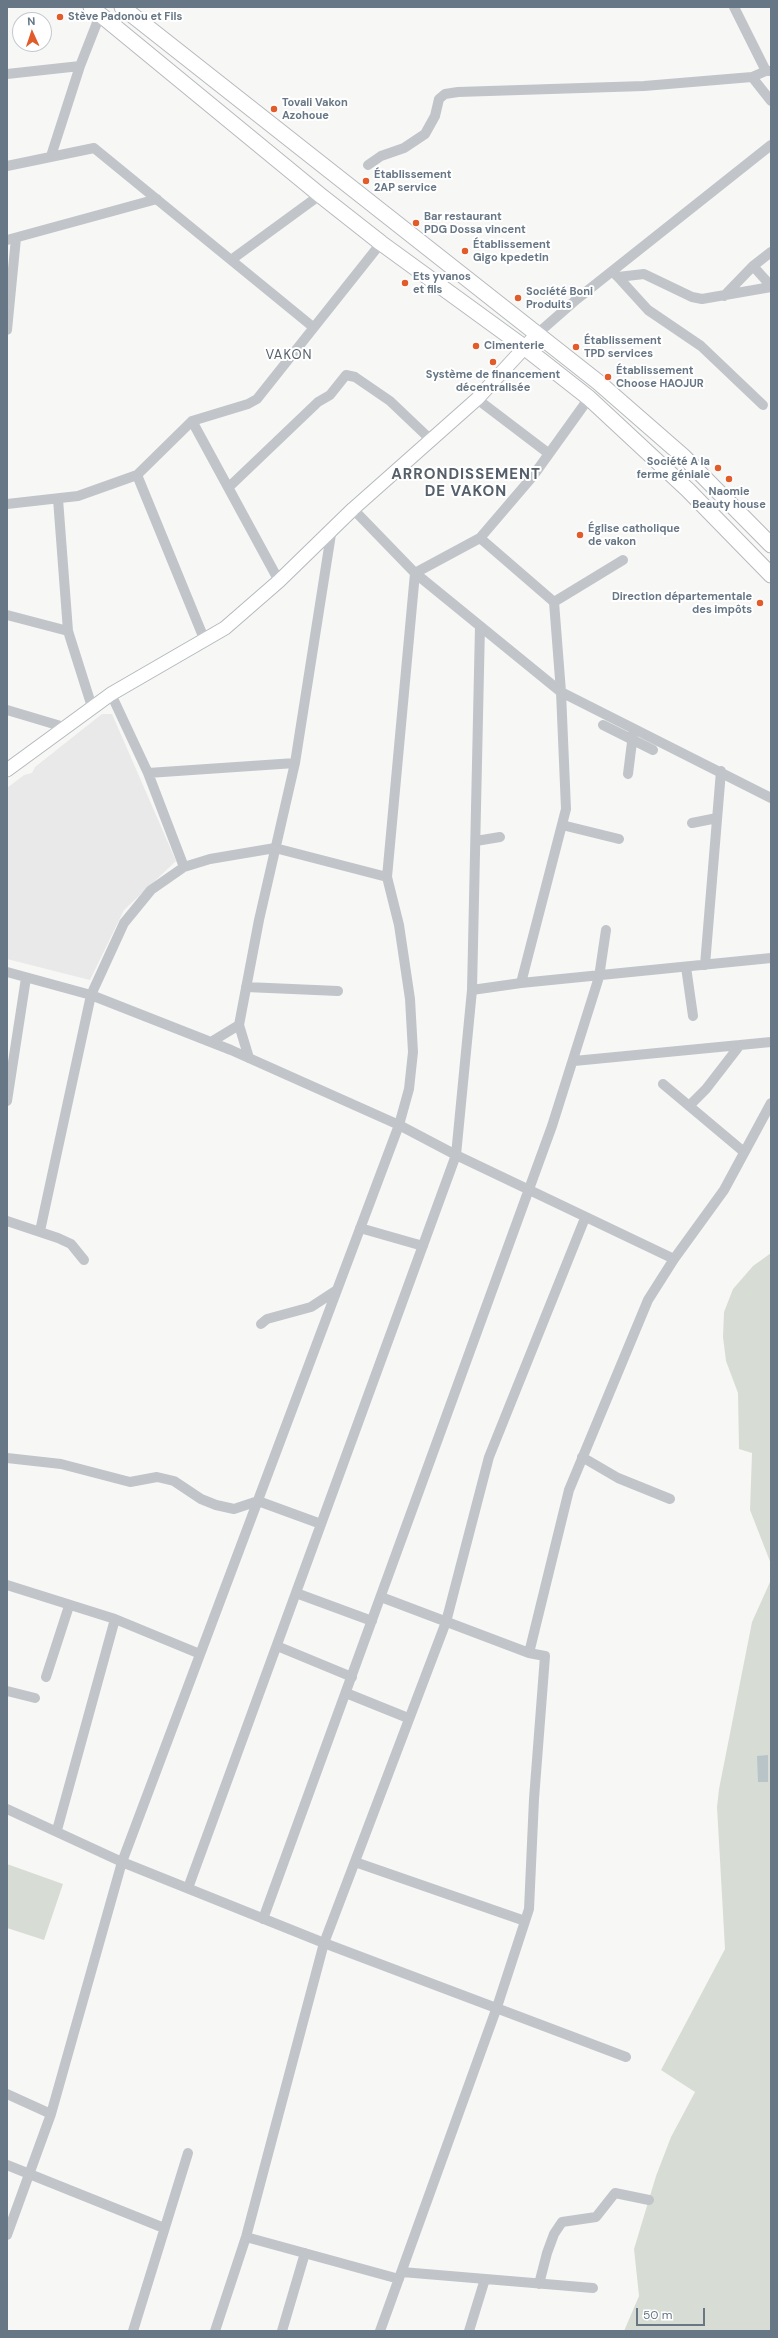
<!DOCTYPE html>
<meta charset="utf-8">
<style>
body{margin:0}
#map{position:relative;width:778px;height:2338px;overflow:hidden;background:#f7f8f5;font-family:"DM Sans",sans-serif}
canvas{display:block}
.frame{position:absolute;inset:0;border:8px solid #677786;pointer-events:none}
.north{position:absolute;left:12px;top:12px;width:40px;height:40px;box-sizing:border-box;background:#fff;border:1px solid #c2c9cf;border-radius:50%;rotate:357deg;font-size:11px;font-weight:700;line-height:16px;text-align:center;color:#677786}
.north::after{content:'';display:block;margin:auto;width:14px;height:18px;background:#e25b2b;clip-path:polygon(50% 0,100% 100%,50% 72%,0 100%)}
.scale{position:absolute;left:636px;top:2308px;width:69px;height:18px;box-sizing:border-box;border:2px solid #677786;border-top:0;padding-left:5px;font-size:12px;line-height:14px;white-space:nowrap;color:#677786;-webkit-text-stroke:3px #fff;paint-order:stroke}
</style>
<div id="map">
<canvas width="778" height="2338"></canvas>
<div class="frame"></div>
<div class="north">N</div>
<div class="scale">50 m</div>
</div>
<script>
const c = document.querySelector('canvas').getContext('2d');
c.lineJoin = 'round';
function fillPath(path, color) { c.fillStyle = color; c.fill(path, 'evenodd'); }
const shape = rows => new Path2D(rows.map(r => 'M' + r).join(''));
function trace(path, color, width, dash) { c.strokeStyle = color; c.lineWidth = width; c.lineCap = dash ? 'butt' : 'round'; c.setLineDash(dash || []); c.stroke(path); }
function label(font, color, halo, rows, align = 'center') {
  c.font = font + ' "DM Sans",sans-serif'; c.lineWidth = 4; c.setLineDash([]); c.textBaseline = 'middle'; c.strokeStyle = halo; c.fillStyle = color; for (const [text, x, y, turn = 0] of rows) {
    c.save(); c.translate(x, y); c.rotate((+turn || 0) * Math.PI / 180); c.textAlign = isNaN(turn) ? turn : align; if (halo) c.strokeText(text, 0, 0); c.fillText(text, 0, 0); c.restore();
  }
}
const built = shape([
 [102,714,112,714,176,861,124,910,90,980,7,959,7,788,24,775,32,773,35,767]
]);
const green = shape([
 [771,1253,771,2331,624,2331,639,2296,634,2249,656,2176,671,2137,695,2092,661,2070,725,1949,717,1807,719,1789,752,1622,770,1582,771,1564,750,1510,752,1453,739,1449,738,1393,726,1361,723,1337,724,1312,733,1289,753,1266],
 [7,1864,63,1884,44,1940,7,1928]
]);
const water = shape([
 [768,1755,768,1782,758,1782,757,1756]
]);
const minor = shape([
 [734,7,766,71,771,71],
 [7,74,80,66],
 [752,77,771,101],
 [51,156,80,66,100,15],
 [368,165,381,156,404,148,425,134,435,116,439,99,445,94,458,92,644,86,752,77,766,71],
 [7,166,94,148,313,327],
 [7,240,157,199],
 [231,260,320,195],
 [753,266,771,286],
 [615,274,618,277,644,274,692,297,702,299,771,287],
 [618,277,648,310,701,346,763,405],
 [724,296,753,266,771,252],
 [7,330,16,238],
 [537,334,577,299,771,145],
 [477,399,548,453],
 [192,421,279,581],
 [137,475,205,641],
 [229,487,318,402,330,395,346,375,355,377,390,401,431,440],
 [58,499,68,631,92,707],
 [7,504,78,496,137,475,192,421,248,404,257,399,381,243],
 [353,509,415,573,561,692,771,798],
 [480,538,554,602,561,692,566,809,521,983],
 [554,602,623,560],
 [7,615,68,631],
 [111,694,148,773,184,867],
 [7,710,64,727],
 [603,725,653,750],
 [148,773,295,763],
 [628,774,633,734],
 [692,823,717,818],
 [562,825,619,839],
 [476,841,500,837],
 [705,965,721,771],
 [686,967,693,1016],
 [7,972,91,995,231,1050,399,1125,456,1155,674,1259],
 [246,987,338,991],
 [472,990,521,983,771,958],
 [211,1042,239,1025],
 [249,1058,239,1025,259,920,295,763,332,528],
 [574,1061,771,1042],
 [663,1084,744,1152],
 [7,1101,26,978],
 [689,1106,706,1089,740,1045],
 [7,1221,58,1238,71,1244,84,1260],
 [360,1228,423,1246],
 [40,1231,91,995,124,923,151,890,184,867,210,859,275,848,387,877],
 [261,1324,267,1319,311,1307,337,1290],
 [582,1457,618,1478,670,1499],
 [7,1458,61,1464,130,1482,157,1477,174,1481,201,1499,216,1505,234,1509,258,1501,321,1524],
 [7,1585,115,1619,200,1654],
 [296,1593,372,1621],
 [381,1597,529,1653],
 [277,1646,352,1677],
 [46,1677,69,1606],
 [7,1691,35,1698],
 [346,1693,408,1718],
 [7,1809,122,1862,324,1943,626,2057],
 [57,1830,115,1619],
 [355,1862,525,1921],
 [188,1888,456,1155,472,990,480,626],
 [263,1919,552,1126,599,977,606,930],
 [7,2094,51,2114],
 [7,2165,164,2228],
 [7,2235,51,2114,122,1862,399,1125,409,1089,413,1052,410,999,399,925,387,877,415,573,480,538,533,476,589,398],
 [246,2237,399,2279],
 [402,2272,593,2288],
 [539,2284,547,2253,554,2234,562,2222,596,2217,615,2193,649,2200],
 [133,2331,188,2153],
 [215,2331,246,2237,324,1943,446,1622,489,1457,585,1218],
 [282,2331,305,2253],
 [380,2331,497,2007,529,1909,534,1799,545,1656,529,1653,569,1490,648,1300,674,1259,724,1190,771,1103],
 [469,2331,485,2279]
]);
const major = shape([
 [7,770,111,694,225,628,279,581,353,509,477,399,537,334]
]);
const highway = shape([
 [91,7,320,195,381,243,524,347,589,398,688,490,771,575],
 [122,7,598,382,684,457,771,545]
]);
const markers = [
 [60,17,4,"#e25b2b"],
 [274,109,4,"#e25b2b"],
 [366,181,4,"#e25b2b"],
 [416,223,4,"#e25b2b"],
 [465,251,4,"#e25b2b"],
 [405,283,4,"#e25b2b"],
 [518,298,4,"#e25b2b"],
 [476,346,4,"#e25b2b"],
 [576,347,4,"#e25b2b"],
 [493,362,4,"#e25b2b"],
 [608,377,4,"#e25b2b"],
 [718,468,4,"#e25b2b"],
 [729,479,4,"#e25b2b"],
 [580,535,4,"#e25b2b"],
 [760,603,4,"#e25b2b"]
];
const poiNames = [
 ["Stève Padonou et Fils",68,17],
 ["Tovali Vakon",282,103],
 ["Azohoue",282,116],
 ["Établissement",374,175],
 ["2AP service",374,188],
 ["Bar restaurant",424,217],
 ["PDG Dossa vincent",424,230],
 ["Établissement",473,245],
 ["Gigo kpedetin",473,258],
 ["Ets yvanos",413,277],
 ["et fils",413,290],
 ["Société Boni",526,292],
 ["Produits",526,305],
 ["Établissement",584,341],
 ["TPD services",584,354],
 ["Cimenterie",484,346],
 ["Établissement",616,371],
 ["Choose HAOJUR",616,384],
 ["Système de financement",493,375,"center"],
 ["décentralisée",493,388,"center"],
 ["Société A la",710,462,"right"],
 ["ferme géniale",710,475,"right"],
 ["Naomie",729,492,"center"],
 ["Beauty house",729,505,"center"],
 ["Église catholique",588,529],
 ["de vakon",588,542],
 ["Direction départementale",752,597,"right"],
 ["des impôts",752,610,"right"]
];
const quarterNames = [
 ["VAKON",289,356]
];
const districtNames = [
 ["ARRONDISSEMENT",466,475],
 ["DE VAKON",466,492]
];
fillPath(built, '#e8e9e8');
fillPath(green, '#d7ddd4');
fillPath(water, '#b9c4c9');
trace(major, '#b4b9bd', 15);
trace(highway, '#b6b9bd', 17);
trace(minor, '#c1c5c9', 10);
trace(major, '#fff', 13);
trace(highway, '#fff', 15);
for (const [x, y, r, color] of markers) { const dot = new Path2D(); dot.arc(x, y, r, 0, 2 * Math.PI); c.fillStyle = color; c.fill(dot); trace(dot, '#fff', 1.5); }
label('bold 11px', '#677786', '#fff', poiNames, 'left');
c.letterSpacing = '1px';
label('13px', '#55606b', '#fff', quarterNames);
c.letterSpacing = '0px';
c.letterSpacing = '1px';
label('bold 15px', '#55606b', '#fff', districtNames);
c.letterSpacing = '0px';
</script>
